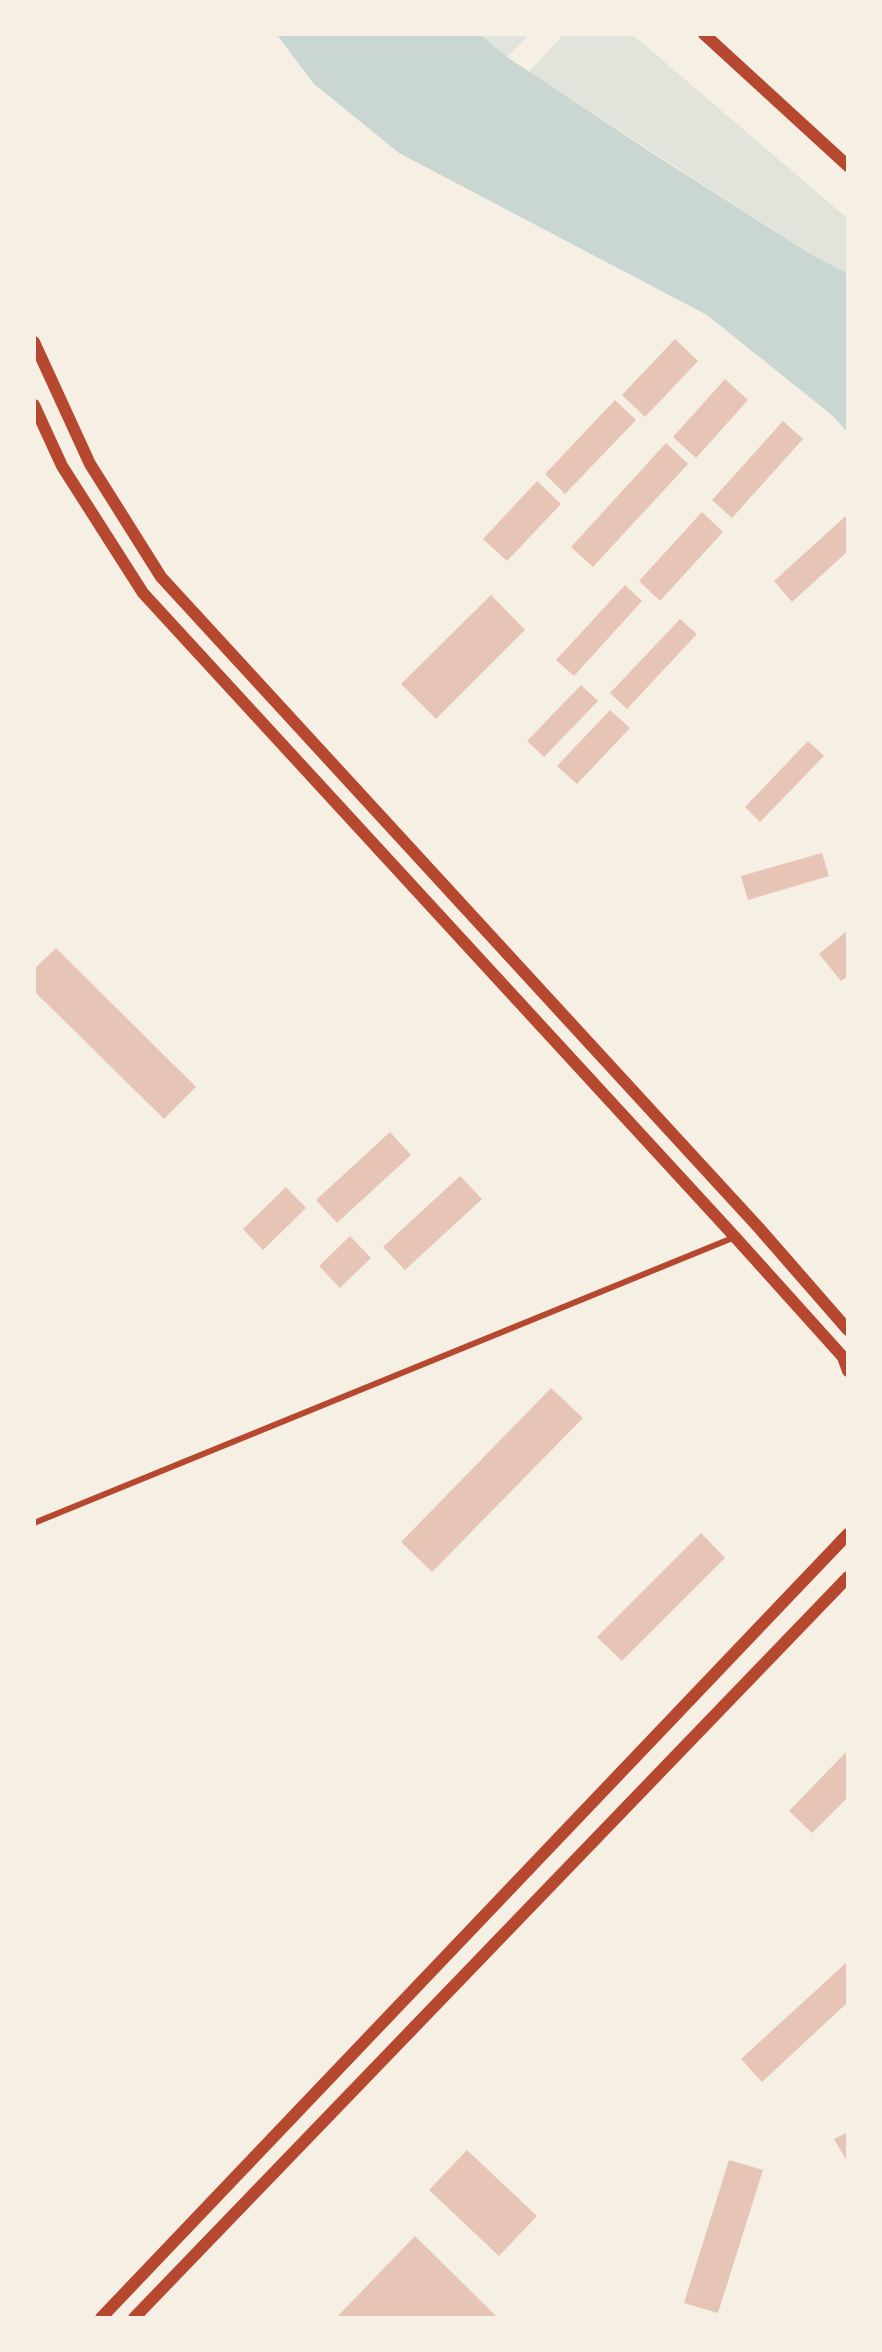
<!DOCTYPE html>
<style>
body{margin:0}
#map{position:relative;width:882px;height:2352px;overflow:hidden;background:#f6efe4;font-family:Literata,serif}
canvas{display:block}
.frame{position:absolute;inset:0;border:36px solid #f6efe4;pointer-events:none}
</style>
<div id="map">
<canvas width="882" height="2352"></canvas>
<div class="frame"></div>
</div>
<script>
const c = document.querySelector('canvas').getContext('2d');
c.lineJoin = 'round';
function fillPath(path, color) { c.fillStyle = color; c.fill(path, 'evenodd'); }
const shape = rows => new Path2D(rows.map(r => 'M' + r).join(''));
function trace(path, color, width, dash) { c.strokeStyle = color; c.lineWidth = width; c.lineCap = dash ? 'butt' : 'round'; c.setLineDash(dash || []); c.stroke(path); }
const green = shape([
 [481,35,529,35,507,57],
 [563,35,633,35,847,218,847,273,812,255,529,72]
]);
const water = shape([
 [277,35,481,35,507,57,652,153,812,255,847,273,847,432,833,416,707,315,399,153,314,84]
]);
const building = shape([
 [675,339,698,361,645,417,622,395],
 [725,379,748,400,696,458,673,437],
 [615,400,636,420,565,494,545,474],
 [783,421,803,439,732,518,712,500],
 [666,443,688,464,593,567,571,547],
 [537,481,561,504,507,561,483,539],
 [702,512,723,532,660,601,639,581],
 [848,514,848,551,792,602,774,581],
 [625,585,642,601,574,676,556,660],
 [491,595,525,630,436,719,401,684],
 [680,619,697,634,627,709,610,693],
 [581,685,598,701,544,757,527,741],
 [610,710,630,728,577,784,557,766],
 [808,741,824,756,760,822,745,807],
 [822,853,829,876,748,900,741,876],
 [848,930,848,976,841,981,819,954],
 [56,948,196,1087,164,1119,34,991,34,969],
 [390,1132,411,1155,337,1223,316,1200],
 [460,1176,482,1199,405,1270,383,1247],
 [286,1187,306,1208,263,1250,243,1229],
 [350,1236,371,1258,340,1288,319,1266],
 [551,1388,583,1418,432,1572,401,1542],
 [701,1533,725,1558,622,1661,597,1637],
 [848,1750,848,1797,812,1833,789,1811],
 [848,1961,848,2002,762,2082,741,2059],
 [848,2132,848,2163,834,2139],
 [467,2150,537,2216,499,2256,429,2190],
 [729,2160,763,2170,718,2313,684,2303],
 [415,2236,498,2318,336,2318]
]);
const minor = shape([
 [34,1523,735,1237]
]);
const secondary = shape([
 [704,34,848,166],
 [34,342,90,464,161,577,759,1228,848,1330],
 [34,405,62,466,143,593,735,1237,843,1357,848,1371],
 [101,2318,848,1534],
 [134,2318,848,1577]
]);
fillPath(green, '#e2e4dc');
fillPath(water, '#c9d6d2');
fillPath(building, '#e6c5b7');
trace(minor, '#b5482f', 6);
trace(secondary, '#b5482f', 12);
</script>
